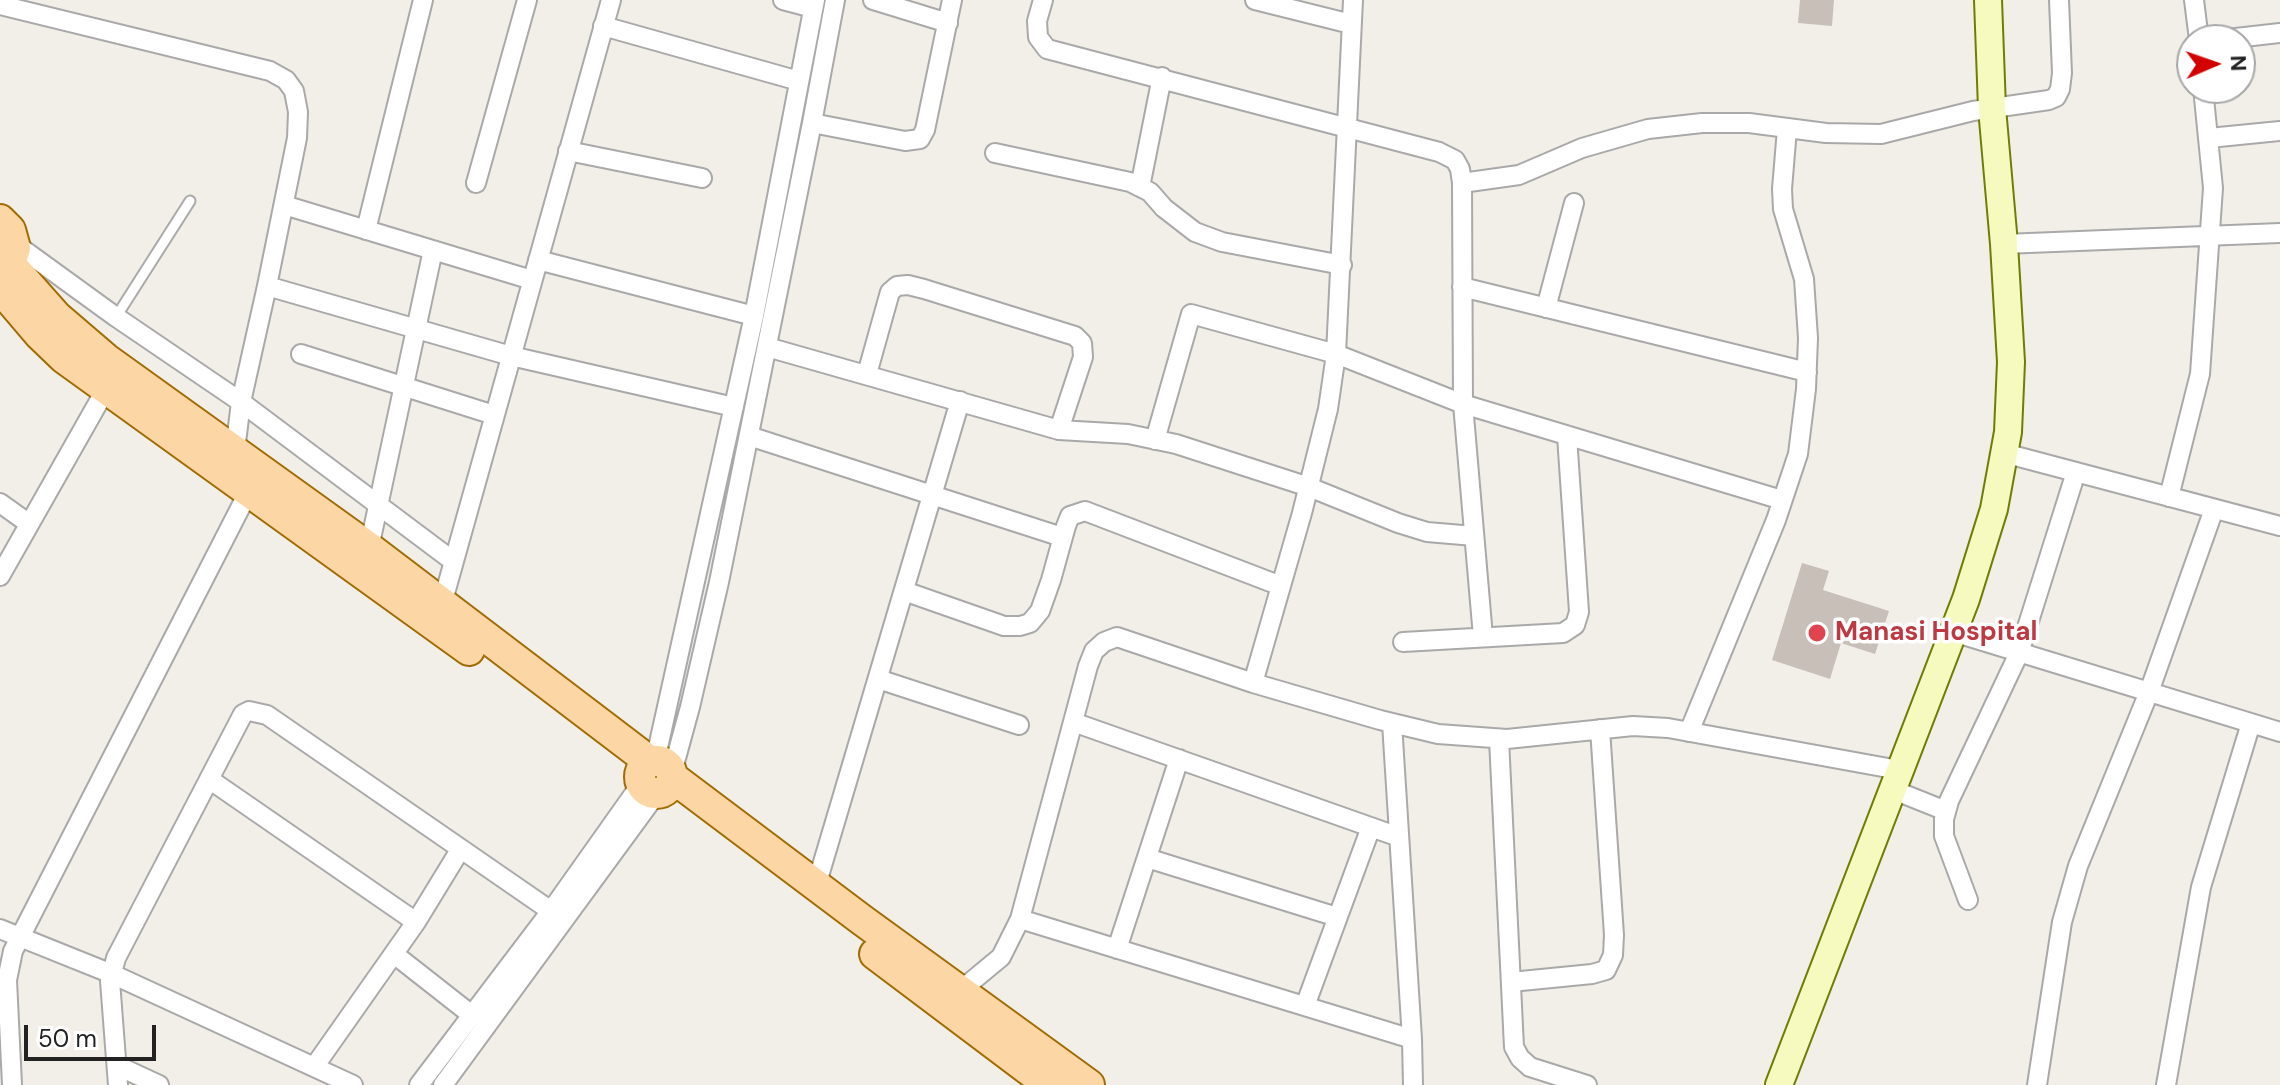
<!DOCTYPE html>
<style>
body{margin:0}
#map{position:relative;width:2280px;height:1085px;overflow:hidden;background:#f2efe9;font-family:"DM Sans",sans-serif}
canvas{display:block}
.north{position:absolute;left:2176px;top:24px;width:80px;height:80px;box-sizing:border-box;background:#fff;border:2px solid #a7a7a7;border-radius:50%;rotate:88deg;font-size:22px;font-weight:700;line-height:32px;text-align:center;color:#222}
.north::after{content:'';display:block;margin:auto;width:28px;height:36px;background:#d40000;clip-path:polygon(50% 0,100% 100%,50% 72%,0 100%)}
.scale{position:absolute;left:24px;top:1025px;width:132px;height:36px;box-sizing:border-box;border:4px solid #222;border-top:0;padding-left:10px;font-size:24px;line-height:28px;white-space:nowrap;color:#222;-webkit-text-stroke:6px #fff;paint-order:stroke}
</style>
<div id="map">
<canvas width="2280" height="1085"></canvas>
<div class="north">N</div>
<div class="scale">50 m</div>
</div>
<script>
const c = document.querySelector('canvas').getContext('2d');
c.lineJoin = 'round';
function fillPath(path, color) { c.fillStyle = color; c.fill(path, 'evenodd'); }
const shape = rows => new Path2D(rows.map(r => 'M' + r).join(''));
function trace(path, color, width, dash) { c.strokeStyle = color; c.lineWidth = width; c.lineCap = dash ? 'butt' : 'round'; c.setLineDash(dash || []); c.stroke(path); }
function label(font, color, halo, rows, align = 'center') {
  c.font = font + ' "DM Sans",sans-serif'; c.lineWidth = 7; c.setLineDash([]); c.textBaseline = 'middle'; c.strokeStyle = halo; c.fillStyle = color; for (const [text, x, y, turn = 0] of rows) {
    c.save(); c.translate(x, y); c.rotate((+turn || 0) * Math.PI / 180); c.textAlign = isNaN(turn) ? turn : align; if (halo) c.strokeText(text, 0, 0); c.fillText(text, 0, 0); c.restore();
  }
}
const building = shape([
 [1800,0,1834,0,1832,26,1798,23],
 [1802,563,1829,571,1823,590,1889,611,1875,654,1841,643,1830,679,1772,660]
]);
const service = shape([
 [116,317,190,201]
]);
const minor = shape([
 [783,0,813,8],
 [873,0,948,23],
 [1043,0,1037,21,1038,37,1047,49,1439,152,1455,160,1460,169,1462,183,1463,404,1483,637],
 [1255,0,1351,24],
 [2194,0,2199,40],
 [0,5,270,71,286,80,294,91,298,112,297,138,267,286,241,402,235,451],
 [603,26,799,81],
 [2218,40,2280,33],
 [812,123,905,141,920,139,925,130,952,0],
 [2209,138,2280,131],
 [568,151,702,178],
 [995,153,1130,182,1150,192,1164,208,1195,232,1222,242,1342,265],
 [476,183,527,0],
 [1462,183,1519,175,1582,148,1648,129,1702,123,1749,123,1826,133,1881,134,1973,111,2049,100,2056,97,2060,89,2062,73,2059,0],
 [1140,187,1162,77],
 [284,205,532,280],
 [366,230,423,0],
 [14,243,116,317,241,402,453,561],
 [2004,244,2280,233],
 [538,260,754,316],
 [267,286,511,356,734,407],
 [1462,287,1807,372],
 [1546,308,1574,203],
 [767,347,1059,430,1128,434,1176,444,1309,487,1398,523,1427,532,1474,536],
 [301,354,494,415],
 [867,374,890,292,897,286,908,285,924,289,1075,336,1082,343,1083,357,1059,430],
 [749,436,1062,537],
 [1155,440,1191,314,1336,354,1463,404,1782,500],
 [2004,453,2280,526],
 [2169,497,2200,374,2213,188,2203,88],
 [0,503,28,523],
 [369,548,433,250],
 [0,576,106,389],
 [904,591,1004,626,1020,626,1030,623,1040,611,1051,580,1066,526,1070,516,1085,511,1281,586],
 [442,604,611,0],
 [1953,632,2280,732],
 [1403,642,1563,633,1575,625,1579,612,1567,436],
 [878,679,1019,725],
 [1253,683,1302,513,1328,409,1336,354,1353,0],
 [1073,722,1399,837],
 [1392,723,1412,1039,1413,1085],
 [1689,732,1776,520,1798,454,1806,389,1808,338,1804,279,1783,209,1782,189,1787,129],
 [1499,739,1514,1047,1520,1058,1530,1067,1587,1085],
 [655,761,754,316,815,0],
 [672,773,690,707,719,582,812,123,835,0],
 [209,779,416,922],
 [1891,789,1946,811],
 [1147,858,1337,917],
 [816,886,960,401],
 [1968,900,1944,836,1944,819,1949,801,2019,653,2076,472],
 [1020,919,1412,1039],
 [0,929,112,974,353,1085],
 [1117,949,1179,759],
 [394,954,473,1016],
 [1511,982,1592,974,1606,970,1613,955,1614,935,1600,729],
 [960,991,1001,957,1020,919,1088,666,1094,651,1104,642,1117,637,1253,683,1380,720,1438,734,1507,739,1633,726,1668,728,1899,770],
 [1305,1006,1371,827],
 [118,1066,159,1085],
 [314,1067,416,922,460,850],
 [12,1085,7,980,13,951,253,483],
 [118,1085,110,981,116,958,243,714,249,711,267,715,551,911],
 [419,1085,551,911,641,784],
 [443,1085,657,793],
 [2037,1085,2062,922,2078,866,2149,692,2214,509],
 [2166,1085,2201,887,2251,723]
]);
const secondary = shape([
 [1779,1085,1966,599,1994,509,2008,432,2011,362,2004,244,1992,108,1988,0]
]);
const primary = shape([
 [0,220,10,230,15,248,12,258,0,272],
 [9,263,57,317,106,359,369,548,649,761],
 [0,288,40,335,64,358,469,650],
 '640 777a16 16 0 1 1 32 0a16 16 0 1 1-32 0Z',
 [672,777,862,920,1089,1085],
 [875,954,1049,1085]
]);
const markers = [
 [1817,633,10,"#e0444e"]
];
const healthNames = [
 ["Manasi Hospital",1835,633]
];
fillPath(building, '#c7bfb8');
trace(service, '#a9a9a9', 13);
trace(minor, '#a9a9a9', 22);
trace(secondary, '#707d05', 30);
trace(primary, '#a06b00', 34);
trace(service, '#fff', 9);
trace(minor, '#fff', 18);
trace(secondary, '#f7fabf', 26);
trace(primary, '#fcd6a4', 30);
for (const [x, y, r, color] of markers) { const dot = new Path2D(); dot.arc(x, y, r, 0, 2 * Math.PI); c.fillStyle = color; c.fill(dot); trace(dot, '#fff', 3); }
label('bold 26px', '#be3a42', '#fff', healthNames, 'left');
</script>
